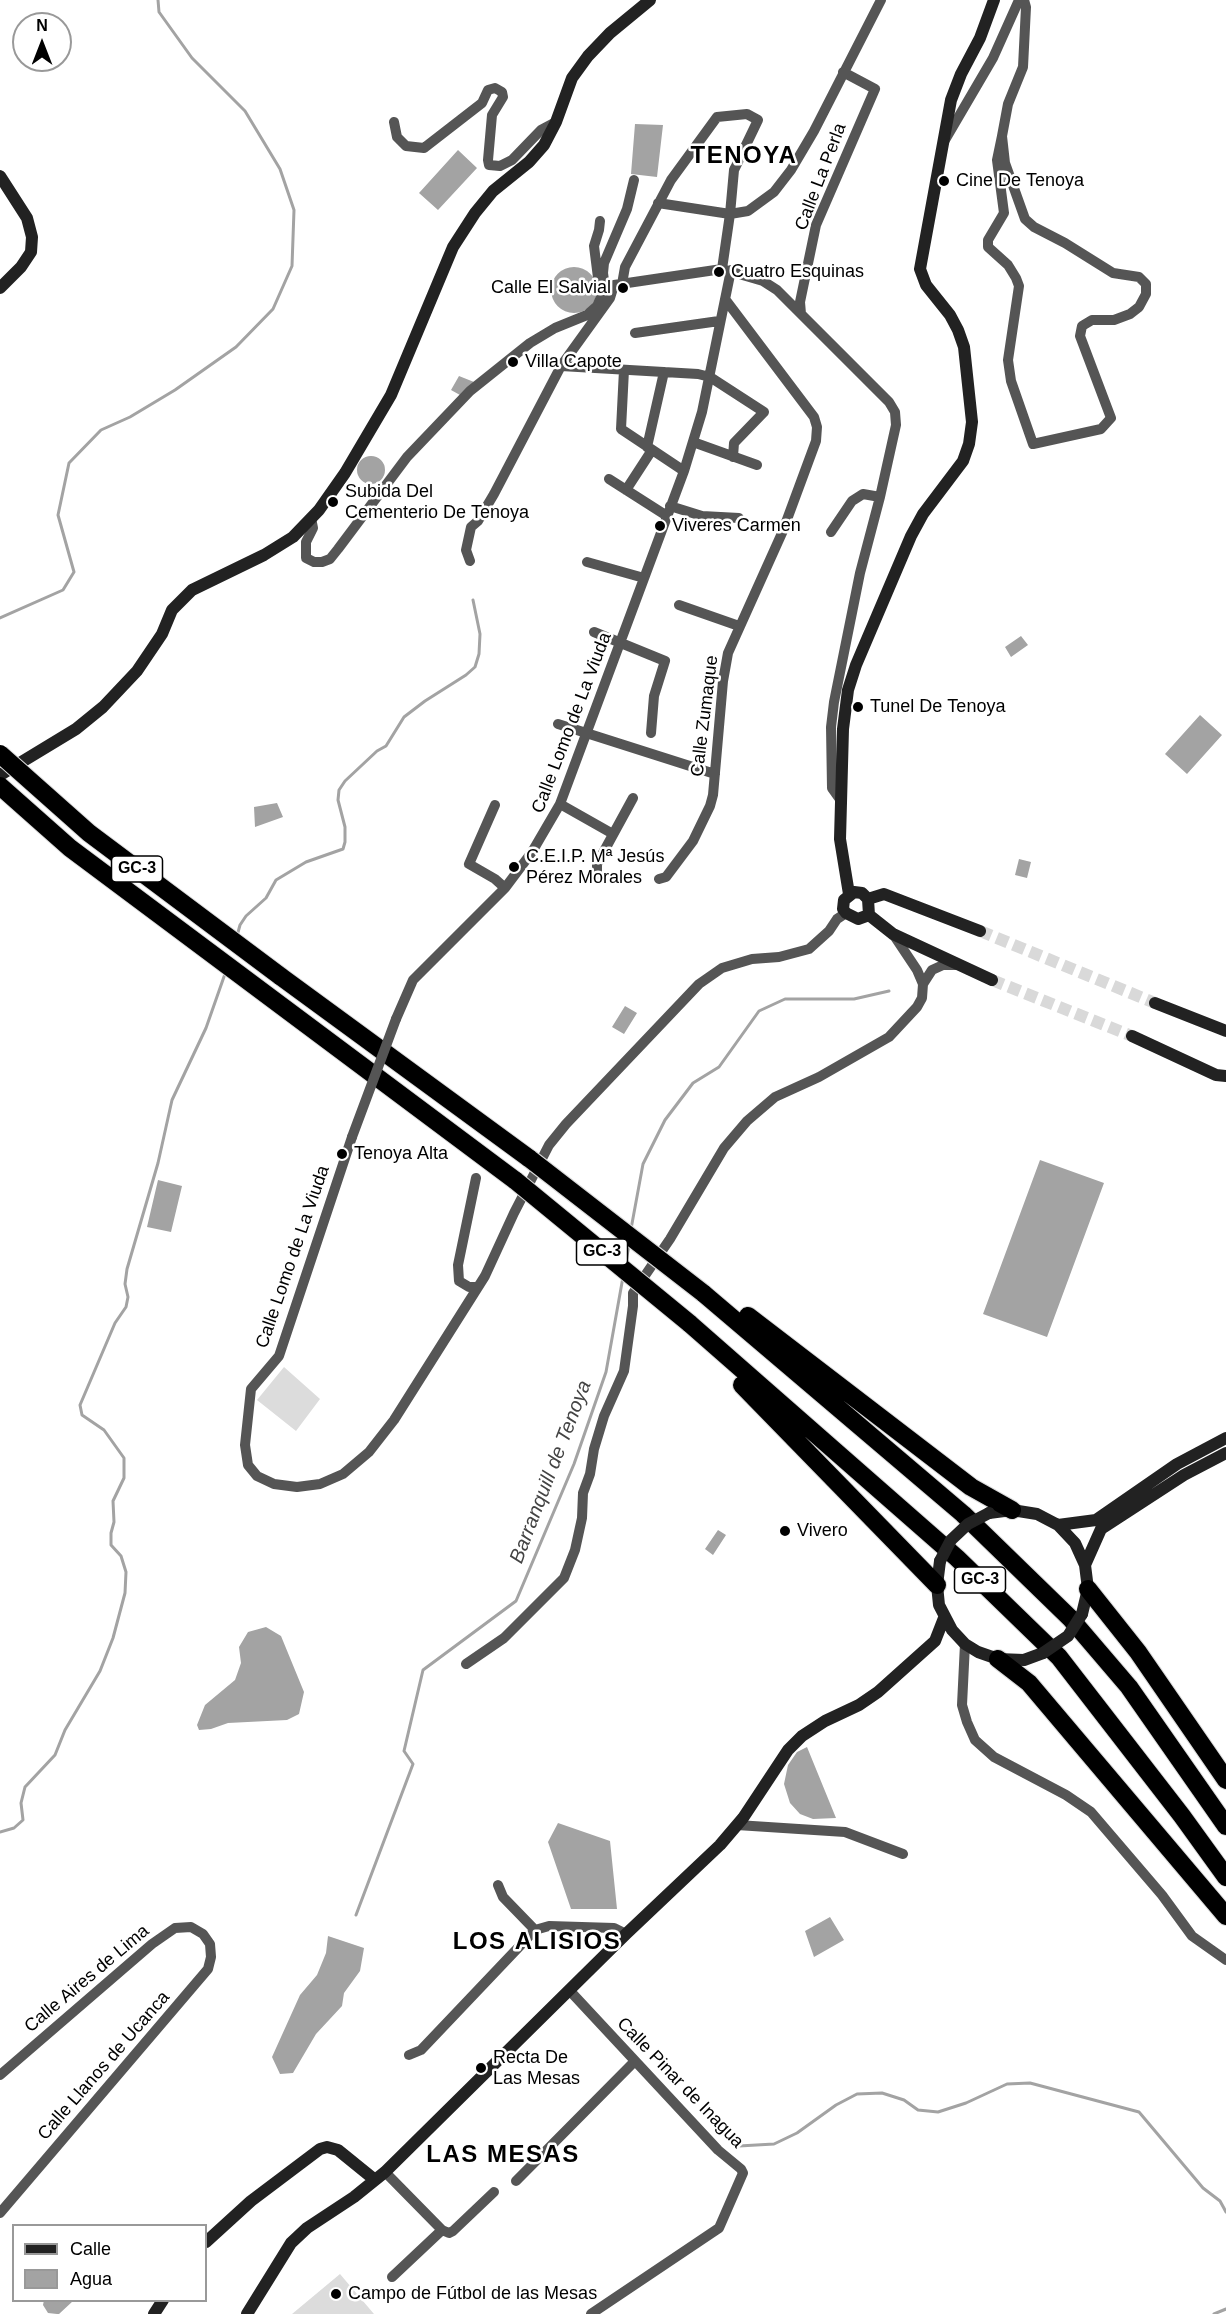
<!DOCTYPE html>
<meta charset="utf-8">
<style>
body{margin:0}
#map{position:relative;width:1226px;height:2314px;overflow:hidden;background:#fff;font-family:Helvetica,sans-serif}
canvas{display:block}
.legend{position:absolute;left:12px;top:2224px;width:195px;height:78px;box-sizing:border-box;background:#fff;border:2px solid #999;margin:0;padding:8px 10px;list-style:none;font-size:18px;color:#000}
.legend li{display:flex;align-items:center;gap:12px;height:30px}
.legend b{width:30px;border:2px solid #999}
.north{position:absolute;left:12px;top:12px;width:60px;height:60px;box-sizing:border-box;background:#fff;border:2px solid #999;border-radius:50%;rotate:0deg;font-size:16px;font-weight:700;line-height:24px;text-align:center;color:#000}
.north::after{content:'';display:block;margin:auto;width:21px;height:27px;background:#000;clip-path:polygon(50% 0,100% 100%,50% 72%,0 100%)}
</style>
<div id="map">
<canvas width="1226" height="2314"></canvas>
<ul class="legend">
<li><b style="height:8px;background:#222"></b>Calle</li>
<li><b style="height:16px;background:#a3a3a3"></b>Agua</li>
</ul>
<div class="north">N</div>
</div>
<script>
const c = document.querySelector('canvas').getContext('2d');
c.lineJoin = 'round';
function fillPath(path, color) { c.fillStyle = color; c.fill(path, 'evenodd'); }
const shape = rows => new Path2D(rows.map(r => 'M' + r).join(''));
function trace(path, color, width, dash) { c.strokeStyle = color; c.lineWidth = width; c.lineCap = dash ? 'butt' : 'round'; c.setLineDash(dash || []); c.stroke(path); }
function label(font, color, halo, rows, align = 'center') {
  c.font = font + ' Helvetica,sans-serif'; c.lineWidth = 5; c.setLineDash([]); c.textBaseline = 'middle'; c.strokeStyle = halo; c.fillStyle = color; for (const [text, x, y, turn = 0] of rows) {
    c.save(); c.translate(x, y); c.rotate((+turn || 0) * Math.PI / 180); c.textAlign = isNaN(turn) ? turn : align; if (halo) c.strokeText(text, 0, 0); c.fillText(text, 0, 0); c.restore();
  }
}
const green = shape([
 [284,1367,320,1399,296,1431,257,1400],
 [340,2274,374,2314,292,2314]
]);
const water = shape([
 [635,124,663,125,657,177,631,174],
 [458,150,477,168,438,210,419,193],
 '551 290a23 23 0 1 1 46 0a23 23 0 1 1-46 0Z',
 [459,376,474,382,460,395,451,390],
 '357 470a14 14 0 1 1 28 0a14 14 0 1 1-28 0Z',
 [1021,636,1028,645,1011,657,1005,647],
 [1200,715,1222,735,1187,774,1165,754],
 [277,803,283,817,255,827,254,807],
 [1019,859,1031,862,1027,878,1015,875],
 [625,1006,637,1013,624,1034,612,1027],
 [1040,1160,1104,1183,1047,1337,983,1314],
 [158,1180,182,1186,171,1232,147,1227],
 [718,1530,726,1535,713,1555,705,1549],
 [266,1627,281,1636,304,1692,299,1714,287,1720,228,1723,211,1729,199,1730,197,1725,205,1705,235,1680,241,1663,239,1647,248,1632],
 [807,1747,836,1818,813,1819,800,1814,790,1803,784,1784,788,1765,797,1752],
 [558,1823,610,1841,617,1909,571,1909,548,1842],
 [830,1917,844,1940,814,1957,805,1931],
 [328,1936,364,1948,360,1971,344,1993,342,2006,316,2034,293,2073,280,2074,272,2057,300,1995,317,1975,326,1953],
 [44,2300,73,2300,73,2301,59,2314,57,2314,48,2313,43,2305]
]);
const stream = shape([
 [0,618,63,590,74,572,58,515,69,463,101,430,130,417,175,390,236,347,273,309,292,266,294,210,280,169,245,111,192,58,159,12,158,0],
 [237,936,240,925,246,916,266,898,276,880,306,862,343,849,345,842,345,827,338,800,339,790,345,781,377,751,386,746,404,717,425,701,466,675,475,667,479,654,480,634,473,600],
 [631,1229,643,1164,665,1120,693,1083,719,1067,759,1011,785,999,854,999,889,991],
 [626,1262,629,1245],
 [0,1832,14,1828,23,1820,21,1803,25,1787,55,1755,65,1730,100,1671,113,1638,125,1593,126,1572,121,1556,111,1545,111,1533,114,1522,113,1501,124,1478,124,1458,104,1430,82,1415,80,1405,115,1323,126,1307,128,1297,125,1284,127,1269,158,1163,172,1100,206,1028,226,971],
 [356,1915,413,1764,404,1751,423,1670,516,1601,574,1464,606,1372,623,1277],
 [739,2146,774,2144,797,2133,836,2105,857,2094,882,2093,904,2100,918,2110,938,2112,966,2103,1007,2084,1030,2083,1139,2112,1203,2188,1220,2201,1226,2212],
 [1214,2314,1226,2309]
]);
const secondaryTunnel = shape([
 [980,931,1155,1003],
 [992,980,1132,1036]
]);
const street = shape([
 [394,122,397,137,406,146,424,148,482,103,488,90,495,88,502,92,503,97,492,115,488,160,489,165,500,166,512,160,541,130,556,122],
 [1002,136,997,160,1004,213,988,240,988,247,1008,265,1016,278,1019,286,1008,360,1011,381,1033,444,1101,429,1111,418,1080,336,1082,326,1092,320,1114,320,1130,314,1139,307,1146,294,1146,284,1139,277,1113,273,1065,243,1034,227,1025,219,1005,163,1002,136,1008,104,1023,67,1026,7,1024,0],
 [945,140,993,58,1019,0],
 [658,203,730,214,748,211,774,192,791,170,814,131,881,0],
 [598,278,594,246,599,230,600,221],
 [622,284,625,267,671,180,717,117,747,114,758,120,734,170,730,214,722,269],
 [605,288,603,273,604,263,627,209,634,180],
 [801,314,800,302,816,225,875,89,843,72],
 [635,333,719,321],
 [561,366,698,374,710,377,764,412,734,443,733,457],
 [624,370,621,429,684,471],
 [693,442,757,465],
 [647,447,664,372],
 [609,479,667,516],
 [626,490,652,450],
 [670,506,702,516,739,518],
 [311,518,313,528,306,542,306,558,314,562,322,562,330,559,338,549,407,457,470,391,530,343,555,328,587,315,597,306,605,288,614,285,722,269,763,281,777,290,889,402,895,412,896,425,880,497,860,573,834,702,831,727,832,788,842,802],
 [831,532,852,501,863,494,880,497],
 [470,561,466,550,471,527,478,521,494,494,561,366,610,298,614,285],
 [587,562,644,578],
 [679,605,739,626],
 [594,632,665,661,654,696,651,733],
 [558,724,715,774],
 [560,804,613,834],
 [495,805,469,864,495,879,505,888],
 [597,875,597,864,633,798],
 [659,879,666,877,693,841,710,806,713,795,723,681,728,653,782,533,816,441,817,427,814,417,725,299],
 [893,934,917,970,923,984,932,970,943,965,958,965],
 [396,1019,413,980,505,888,532,852,560,804,684,471,702,412,731,270],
 [352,1137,279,1356,251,1389,245,1445,248,1465,257,1476,274,1484,297,1487,320,1484,343,1474,369,1452,394,1420,485,1276,514,1213,549,1145,566,1124,699,984,722,968,752,959,779,957,809,949,829,931,837,919,846,913],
 [476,1178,458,1265,459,1281,469,1287,476,1287],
 [965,1644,962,1705,967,1722,975,1740,994,1757,1066,1795,1091,1812,1162,1895,1192,1936,1226,1960],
 [466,1664,504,1638,564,1578,575,1550,582,1518,583,1493,590,1474,594,1449,604,1416,624,1371,633,1306,633,1293,670,1239,724,1148,747,1121,775,1097,819,1077,889,1037,917,1007,922,998,923,984],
 [737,1825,845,1832,903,1854],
 [498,1885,503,1897,535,1930],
 [570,1991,718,2150,741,2169,743,2173,719,2228,591,2314],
 [409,2055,421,2050,535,1930,549,1926,614,1928,626,1934],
 [0,2075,152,1944,175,1928,191,1927,203,1934,210,1944,211,1957,208,1969,0,2213],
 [385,2172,442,2230,449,2233,453,2231,494,2192],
 [516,2181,635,2061],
 [392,2277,442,2230]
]);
const secondary = shape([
 [0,176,27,218,32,237,31,252,21,267,0,288],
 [0,775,76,729,103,707,137,671,162,634,172,610,192,590,264,555,293,537,319,510,345,473,391,395,453,247,475,213,493,191,529,162,544,145,556,122,572,78,588,56,610,33,650,0],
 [854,892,862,893,868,899,869,915,858,919,846,913,843,909,844,900,854,892],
 [849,894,840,839,843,729,848,690,856,665,911,536,923,514,963,461,969,444,972,422,964,347,958,330,950,315,926,285,920,269,951,100,961,74,980,38,994,0],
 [868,899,884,894,980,931],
 [869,915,893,934,992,980],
 [1155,1003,1226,1031],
 [1132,1036,1216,1075,1226,1076],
 [989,1513,1012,1510,1037,1514,1058,1525,1075,1543,1085,1565,1088,1589,1082,1614],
 [1058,1525,1096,1520,1177,1464,1226,1438],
 [940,1561,937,1585,939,1605,952,1630,965,1644,978,1652,998,1659,1024,1660,1043,1653],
 [1085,1565,1101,1529,1184,1475,1226,1453],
 [206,2242,251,2201,320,2149,327,2147,338,2150,375,2180],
 [154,2314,163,2300],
 [247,2314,291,2243,307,2228,354,2197,385,2172,626,1934,720,1845,743,1818,788,1750,802,1736,825,1721,859,1705,878,1692,935,1641,944,1618]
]);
const highway = shape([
 [0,786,70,848,516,1181],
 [280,976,530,1159],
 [703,1293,963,1514,1070,1618,1129,1687,1226,1826],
 [748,1316,971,1487,1012,1510],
 [689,1323,957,1558,1059,1657,1182,1816,1226,1877],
 [742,1385,937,1585],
 [1088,1589,1138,1652,1226,1780],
 [998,1659,1029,1683,1226,1916]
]);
const streetBridge = shape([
 [352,1137,396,1019]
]);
const secondaryBridge = shape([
 [940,1561,951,1540,968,1524,989,1513],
 [1043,1653,1068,1636,1082,1614]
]);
const highwayBridge = shape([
 [0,754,89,833,280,976],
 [530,1159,703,1293],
 [516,1181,689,1323]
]);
const markers = [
 [944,181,6,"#000"],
 [719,272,6,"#000"],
 [623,288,6,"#000"],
 [513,362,6,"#000"],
 [333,502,6,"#000"],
 [660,526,6,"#000"],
 [858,707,6,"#000"],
 [514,867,6,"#000"],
 [342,1154,6,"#000"],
 [785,1531,6,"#000"],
 [481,2068,6,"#000"],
 [336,2294,6,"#000"]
];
const shields = [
 [137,869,51],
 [602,1252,51],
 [980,1580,51]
];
const shieldNames = [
 ["GC-3",137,869],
 ["GC-3",602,1252],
 ["GC-3",980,1580]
];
const streetNames = [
 ["Calle La Perla",821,177,-69],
 ["Calle Zumaque",705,716,-83],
 ["Calle Lomo de La Viuda",572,723,-69],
 ["Calle Lomo de La Viuda",293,1257,-71],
 ["Calle Aires de Lima",87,1979,-40],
 ["Calle Llanos de Ucanca",104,2066,-49],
 ["Calle Pinar de Inagua",680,2083,46]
];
const poiNames = [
 ["Cine De Tenoya",956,181],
 ["Cuatro Esquinas",731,272],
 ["Calle El Salvial",611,288,"right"],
 ["Villa Capote",525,362],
 ["Subida Del",345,492],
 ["Cementerio De Tenoya",345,513],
 ["Viveres Carmen",672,526],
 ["Tunel De Tenoya",870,707],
 ["C.E.I.P. Mª Jesús",526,857],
 ["Pérez Morales",526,878],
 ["Tenoya Alta",354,1154],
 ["Vivero",797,1531],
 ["Recta De",493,2058],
 ["Las Mesas",493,2079],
 ["Campo de Fútbol de las Mesas",348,2294]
];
const waterNames = [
 ["Barranquill de Tenoya",551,1472,-69]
];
const districtNames = [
 ["TENOYA",744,156],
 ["LOS ALISIOS",537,1942],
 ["LAS MESAS",503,2155]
];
fillPath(green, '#dcdcdc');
fillPath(water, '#a3a3a3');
trace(stream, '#a3a3a3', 3);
trace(secondaryTunnel, '#d9d9d9', 12, [12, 6]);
trace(highway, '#dbdbdb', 20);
trace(street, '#555', 10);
trace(secondary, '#222', 12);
trace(highway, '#000', 18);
trace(highwayBridge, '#dbdbdb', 20, []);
trace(streetBridge, '#555', 10);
trace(secondaryBridge, '#222', 12);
trace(highwayBridge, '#000', 18);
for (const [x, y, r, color] of markers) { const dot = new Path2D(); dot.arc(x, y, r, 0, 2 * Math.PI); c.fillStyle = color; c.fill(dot); trace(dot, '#fff', 2); }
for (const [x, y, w] of shields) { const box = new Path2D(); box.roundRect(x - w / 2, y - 13, w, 26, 4.5); c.fillStyle = '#fff'; c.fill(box); trace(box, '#000', 1.5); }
label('bold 16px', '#000', null, shieldNames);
label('18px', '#000', '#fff', streetNames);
label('18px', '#000', '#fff', poiNames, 'left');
label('italic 20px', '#444', '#fff', waterNames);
c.letterSpacing = '1.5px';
label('bold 24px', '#000', '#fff', districtNames);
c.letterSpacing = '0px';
</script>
